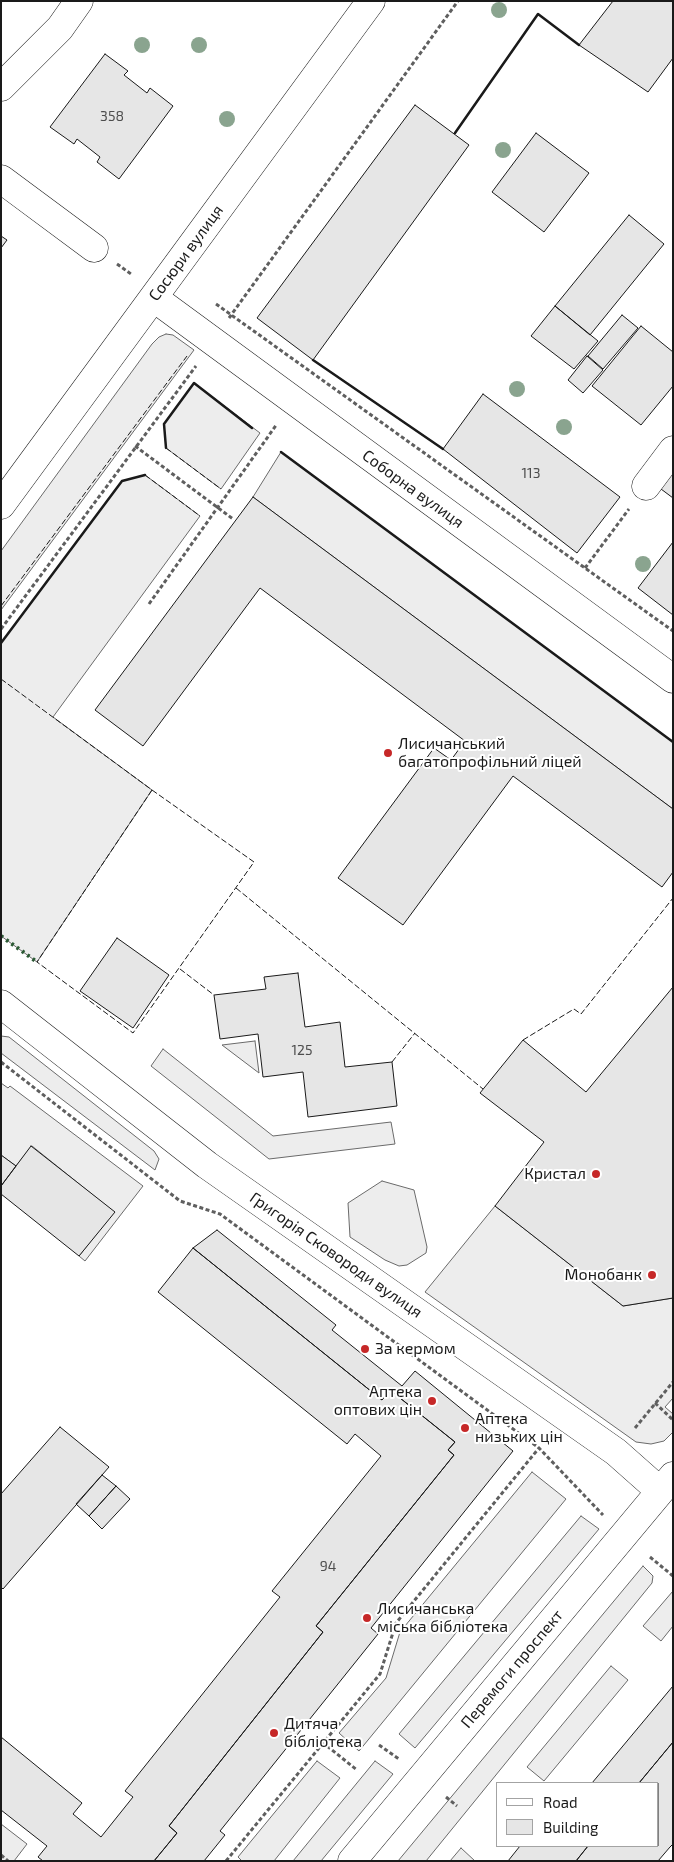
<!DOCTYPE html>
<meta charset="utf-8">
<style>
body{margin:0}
#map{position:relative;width:674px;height:1862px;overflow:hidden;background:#fff;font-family:"Exo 2",sans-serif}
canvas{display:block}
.frame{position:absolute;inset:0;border:2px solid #1a1a1a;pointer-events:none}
.legend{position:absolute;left:496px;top:1782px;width:162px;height:65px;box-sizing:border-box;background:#fff;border:1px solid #a3a3a3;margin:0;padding:6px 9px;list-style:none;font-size:15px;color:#1a1a1a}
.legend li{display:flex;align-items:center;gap:10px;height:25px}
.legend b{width:25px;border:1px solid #a3a3a3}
</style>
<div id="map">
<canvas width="674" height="1862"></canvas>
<div class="frame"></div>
<ul class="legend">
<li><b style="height:6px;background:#fff"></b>Road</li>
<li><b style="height:14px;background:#e6e6e6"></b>Building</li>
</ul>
</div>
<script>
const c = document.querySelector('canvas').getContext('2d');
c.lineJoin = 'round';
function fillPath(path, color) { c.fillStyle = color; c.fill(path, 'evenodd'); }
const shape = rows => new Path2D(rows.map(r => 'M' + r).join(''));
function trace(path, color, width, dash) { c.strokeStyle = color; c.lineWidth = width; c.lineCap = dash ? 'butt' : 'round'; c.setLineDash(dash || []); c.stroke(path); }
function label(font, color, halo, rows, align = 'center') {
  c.font = font + ' "Exo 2",sans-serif'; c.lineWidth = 4; c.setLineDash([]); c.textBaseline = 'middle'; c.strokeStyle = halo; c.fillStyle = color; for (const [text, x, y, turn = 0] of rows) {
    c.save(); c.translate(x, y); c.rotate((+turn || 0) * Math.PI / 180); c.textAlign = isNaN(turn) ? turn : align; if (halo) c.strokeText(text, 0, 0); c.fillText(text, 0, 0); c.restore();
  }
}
const built = shape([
 [166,334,173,335,194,350,1,610,1,551,152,344,159,337,166,334],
 [194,383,260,433,221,489,166,448,164,424,194,383],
 [281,452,673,742,673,809,253,497,281,452],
 [145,475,200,516,53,717,152,790,37,962,1,936,1,643,122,481,145,475],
 [1,1036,9,1037,154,1151,159,1159,155,1170,1,1053,1,1036],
 [255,1041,259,1073,222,1045,255,1041],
 [163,1049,273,1136,391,1122,395,1144,269,1159,151,1066,163,1049],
 [1,1083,8,1088,10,1086,143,1186,85,1261,79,1256,114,1212,32,1146,16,1166,1,1155,1,1083],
 [382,1181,414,1190,427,1247,426,1253,407,1265,399,1266,385,1260,350,1237,348,1203,382,1181],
 [495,1206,623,1306,673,1298,673,1398,665,1407,673,1414,673,1432,664,1441,651,1444,636,1442,425,1292,495,1206],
 [532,1472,566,1499,359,1751,339,1733,386,1678,400,1632,532,1472],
 [581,1516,599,1529,415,1748,399,1734,581,1516],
 [643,1566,653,1576,652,1583,426,1861,398,1861,643,1566],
 [673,1591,673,1626,661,1641,643,1626,673,1591],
 [611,1666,628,1680,544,1781,527,1767,611,1666],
 [317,1761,340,1778,274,1861,242,1861,238,1857,317,1761],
 [375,1761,393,1774,321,1861,293,1861,375,1761],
 [1,1824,27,1844,14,1861,1,1861,1,1824],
 [461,1848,475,1861,450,1861,461,1848]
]);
const building = shape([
 [613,1,673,1,673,58,648,92,579,45,613,1],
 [105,54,128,71,124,75,147,93,150,88,173,106,119,179,97,162,100,157,77,139,74,144,50,127,105,54],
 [415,105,469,145,313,360,257,318,415,105],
 [536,133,589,173,544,232,492,192,536,133],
 [629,215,664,244,590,335,555,306,629,215],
 [1,236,7,240,1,248,1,236],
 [555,306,598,341,574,369,531,336,555,306],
 [622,315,638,328,603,369,588,356,622,315],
 [641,326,673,352,673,386,641,425,592,386,641,326],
 [587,356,603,370,583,393,568,380,587,356],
 [483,394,620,497,577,553,443,449,483,394],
 [673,465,673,498,657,486,673,465],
 [253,497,673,809,673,872,662,887,513,776,403,925,338,878,434,748,451,760,465,741,260,588,143,746,95,710,253,497],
 [673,542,673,615,638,588,673,542],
 [117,938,169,975,133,1028,80,991,117,938],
 [298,973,305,1027,340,1022,345,1067,392,1062,397,1106,308,1117,303,1072,263,1077,258,1034,220,1039,214,995,266,989,264,977,298,973],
 [673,987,673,1298,623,1306,495,1206,544,1142,480,1093,523,1040,586,1092,673,987],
 [31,1146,115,1212,79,1256,1,1194,1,1186,31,1146],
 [1,1155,16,1166,1,1186,1,1155],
 [217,1230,336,1325,332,1330,402,1386,415,1371,513,1451,371,1628,378,1634,220,1831,225,1835,204,1861,154,1861,177,1833,169,1826,323,1632,316,1626,454,1455,448,1450,455,1442,390,1390,382,1400,193,1248,217,1230],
 [193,1248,382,1400,390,1390,455,1442,448,1450,454,1455,316,1626,323,1632,169,1826,177,1833,154,1861,43,1861,38,1857,47,1846,1,1810,1,1737,82,1803,73,1814,101,1837,133,1797,125,1791,280,1597,272,1591,381,1456,355,1434,347,1444,158,1292,193,1248],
 [60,1427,109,1467,3,1589,1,1587,1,1494,60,1427],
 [102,1475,116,1486,89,1516,76,1504,102,1475],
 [116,1486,130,1499,102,1529,89,1516,116,1486],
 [673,1686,673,1742,639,1783,592,1783,673,1686],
 [673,1742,673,1844,670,1847,658,1861,576,1861,588,1846,658,1846,658,1783,639,1783,673,1742],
 [520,1846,588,1846,576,1861,508,1861,520,1846]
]);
const path = shape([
 [117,264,131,274],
 [216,304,673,631],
 [229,318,458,1],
 [135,446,233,519],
 [585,568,629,509],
 [149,604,277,424],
 [1,629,196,366],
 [1,1062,180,1201,220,1214,539,1448,603,1515],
 [655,1403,673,1420],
 [635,1428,673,1382],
 [650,1557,673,1576],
 [322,1742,357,1770],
 [379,1745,399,1759],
 [446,1797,457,1806],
 [1,1855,8,1861],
 [226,1861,380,1674,396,1623,539,1448]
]);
const minor = shape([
 [1,87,60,28,79,1],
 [1,179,94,248],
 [154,298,673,679],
 [646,486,673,450]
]);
const major = shape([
 [1,505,371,1],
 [1,1004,207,1165,616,1452,660,1491],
 [352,1861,673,1476]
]);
const hedge = shape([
 [1,936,37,962]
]);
const fence = shape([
 [166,448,221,489],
 [145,475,200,516],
 [1,606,187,356],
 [1,679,152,790],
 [152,790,254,862,133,1033,37,962,152,790],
 [236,888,483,1089],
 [180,969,214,995],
 [523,1040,574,1009,581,1014,673,898],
 [392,1062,415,1033]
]);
const wall = shape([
 [455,133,538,14,579,45],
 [313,360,443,449],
 [166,448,164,424,194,383,252,428],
 [281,452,673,742],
 [1,643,122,481,145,475]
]);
const trees = [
 [499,10],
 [142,45],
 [199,45],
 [227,119],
 [503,150],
 [517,389],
 [564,427],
 [643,564]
];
const markers = [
 [388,753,5,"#c62828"],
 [596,1174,5,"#c62828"],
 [652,1275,5,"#c62828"],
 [365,1349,5,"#c62828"],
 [432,1401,5,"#c62828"],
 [465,1428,5,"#c62828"],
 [367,1618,5,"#c62828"],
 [274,1733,5,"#c62828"]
];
const numberNames = [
 ["358",112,116],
 ["113",531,473],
 ["125",302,1050],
 ["94",328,1566]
];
const streetNames = [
 ["Сосюри вулиця",186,253,-54],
 ["Соборна вулиця",413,489,36],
 ["Григорія Сковороди вулиця",336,1255,35],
 ["Перемоги проспект",512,1669,-50]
];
const poiNames = [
 ["Лисичанський",398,744],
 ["багатопрофільний ліцей",398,762],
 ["Кристал",586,1174,"right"],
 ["Монобанк",642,1275,"right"],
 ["За кермом",375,1349],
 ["Аптека",422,1392,"right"],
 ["оптових цін",422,1410,"right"],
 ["Аптека",475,1419],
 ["низьких цін",475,1437],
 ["Лисичанська",377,1609],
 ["мiська бiблiотека",377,1627],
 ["Дитяча",284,1724],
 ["бiблiотека",284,1742]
];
fillPath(built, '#ededed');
trace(built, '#6a6a6a', 1);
fillPath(building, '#e6e6e6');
trace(building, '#1a1a1a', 1);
trace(minor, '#1a1a1a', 29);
trace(major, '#1a1a1a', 29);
trace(path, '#5f5f5f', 3, [4, 2.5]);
trace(minor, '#fff', 28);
trace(major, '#fff', 28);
trace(hedge, '#2b5a34', 4, [2.5, 4]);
trace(fence, '#1a1a1a', 1, [6, 2.5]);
trace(wall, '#1a1a1a', 2.5);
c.fillStyle = '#8aa48f';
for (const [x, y] of trees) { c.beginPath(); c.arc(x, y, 8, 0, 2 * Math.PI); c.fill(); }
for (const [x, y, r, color] of markers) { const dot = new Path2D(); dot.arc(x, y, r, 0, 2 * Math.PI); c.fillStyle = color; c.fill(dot); trace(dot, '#fff', 2); }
label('14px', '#4d4d4d', null, numberNames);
label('16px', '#1a1a1a', '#fff', streetNames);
label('16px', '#1a1a1a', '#fff', poiNames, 'left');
</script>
